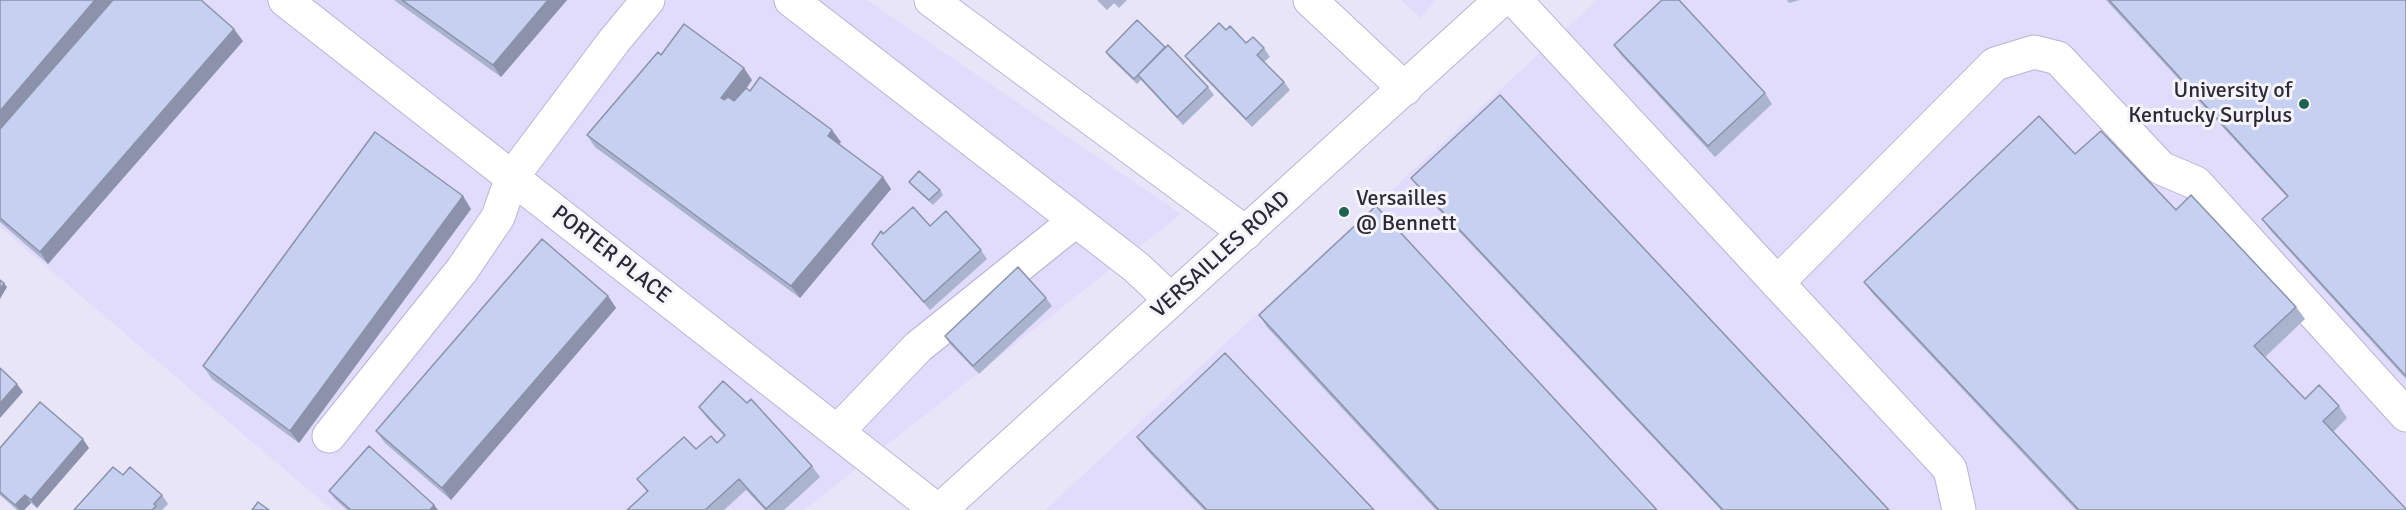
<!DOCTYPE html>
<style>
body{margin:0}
canvas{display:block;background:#e9e5f9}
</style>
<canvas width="2406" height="510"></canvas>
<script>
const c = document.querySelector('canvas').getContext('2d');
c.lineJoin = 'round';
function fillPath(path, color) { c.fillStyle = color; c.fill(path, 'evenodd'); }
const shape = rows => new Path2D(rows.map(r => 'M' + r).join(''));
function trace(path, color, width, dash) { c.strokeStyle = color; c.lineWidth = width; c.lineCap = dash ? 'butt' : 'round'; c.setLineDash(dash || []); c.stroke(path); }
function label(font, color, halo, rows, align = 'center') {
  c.font = font + ' Signika,sans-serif'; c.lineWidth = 6; c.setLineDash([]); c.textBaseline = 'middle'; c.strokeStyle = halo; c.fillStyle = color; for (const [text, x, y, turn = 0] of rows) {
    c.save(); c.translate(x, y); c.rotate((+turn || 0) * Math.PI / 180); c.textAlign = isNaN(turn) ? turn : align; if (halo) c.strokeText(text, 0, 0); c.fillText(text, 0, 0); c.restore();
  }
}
const built = shape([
 [0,0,867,0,1181,214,804,510,332,510,0,227],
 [1401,0,1436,0,1420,18],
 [1597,0,2406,0,2406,510,1045,510]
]);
const minor = shape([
 [285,0,937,510],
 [791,0,1136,267,1171,300],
 [931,0,1246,233],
 [1310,0,1405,89],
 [1515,0,1950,469,1959,510],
 [1777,283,1995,64,2034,52,2058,58,2161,168,2196,183,2406,415],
 [837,432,918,347,1075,221],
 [329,436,462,270,498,217,512,177,614,41,648,0]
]);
const major = shape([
 [940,510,1501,0]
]);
const wall = shape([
 [0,0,243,41,48,264,0,222],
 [394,0,567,0,501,77],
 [1097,0,1127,0,1119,8,1114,3,1107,10],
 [1787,0,1800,0,1789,3],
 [2106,0,2406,0,2406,379,2271,231,2262,219,2287,197],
 [1137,20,1166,48,1208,87,1214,95,1183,125,1141,80,1137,84,1109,57,1106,52],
 [1226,30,1246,43,1264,48,1270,57,1264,62,1284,82,1290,90,1252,127,1191,64,1185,56],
 [1614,45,1765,93,1772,104,1715,157,1621,55],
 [661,55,752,80,746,89,841,142,839,145,883,177,891,189,800,298,595,147,587,135],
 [2075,154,2176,210,2296,307,2305,319,2265,357,2305,399,2339,406,2347,418,2333,432,2406,510,2076,510,1873,294,1864,282],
 [1411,178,1889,510,1721,510,1420,190],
 [909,182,940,190,943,195,933,205,912,186],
 [471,209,299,443,212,379,203,366],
 [930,226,981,250,987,259,930,310,878,252,872,244,883,234],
 [608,296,616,308,451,500,385,443,376,431],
 [1046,298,1052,306,979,374,950,344,945,336],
 [1259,315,1657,510,1436,510,1267,327],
 [699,407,812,466,820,477,784,510,765,510,746,490,724,510,627,510,647,492,637,479,696,449,717,443,724,436,707,418],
 [1137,437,1374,510,1204,510,1146,449],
 [0,448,89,448,37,508,31,503,24,510,17,510,0,495],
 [123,475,162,495,168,504,162,510,74,510],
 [329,491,434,505,438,510,347,510,335,499]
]);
const shadedWall = shape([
 [95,0,114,0,0,133,0,111],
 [548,0,567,0,501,77,493,65],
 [234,29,243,41,48,264,40,252],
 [744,68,752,80,730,111,721,98],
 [832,130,841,142,836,148,828,136],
 [883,177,891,189,800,298,791,286],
 [463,196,471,209,299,443,290,431],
 [4,283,7,287,0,299,0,289],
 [608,296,616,308,451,500,442,488],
 [17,384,23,392,0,418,0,403],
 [83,439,89,448,37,508,31,500],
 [25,495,31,503,24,510,19,510,15,505],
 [434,505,438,510,430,510]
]);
const building = shape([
 [0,0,95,0,0,111,0,0],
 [113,0,201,0,234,29,40,252,0,218,0,129,113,0],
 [402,0,548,0,493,65,402,0],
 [1662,0,1679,0,1765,93,1708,146,1614,45,1662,0],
 [2109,0,2406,0,2406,376,2262,219,2288,196,2109,0],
 [1137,20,1165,47,1134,79,1106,52,1137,20],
 [1219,23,1226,30,1230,26,1246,43,1253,37,1264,48,1257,55,1284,82,1246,119,1185,56,1219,23],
 [684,24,744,68,721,98,724,100,728,97,734,101,746,88,750,91,760,77,832,130,828,136,883,177,791,286,587,135,658,52,661,55,684,24],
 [1168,45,1208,87,1177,117,1138,75,1168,45],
 [1500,95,1889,510,1723,510,1411,178,1500,95],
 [2039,116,2075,154,2101,131,2176,210,2191,195,2296,307,2254,346,2305,399,2319,385,2339,406,2323,421,2406,509,2406,510,2079,510,1864,282,2039,116],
 [375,132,463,196,290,431,203,366,375,132],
 [919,171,940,190,929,200,909,182,919,171],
 [1376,206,1657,510,1439,510,1259,315,1376,206],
 [913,207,930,226,946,211,981,250,924,302,872,244,881,231,883,234,913,207],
 [542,239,608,296,442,488,376,431,542,239],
 [1018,267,1046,298,973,366,945,336,1018,267],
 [0,280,4,283,0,289,0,280],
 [1225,353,1374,510,1207,510,1137,437,1225,353],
 [0,368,17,384,0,403,0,368],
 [723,381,747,403,751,399,812,466,766,509,739,479,705,510,627,510,648,491,637,479,684,437,696,449,711,436,717,443,725,435,699,407,723,381],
 [40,402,83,439,31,500,25,495,15,505,0,492,0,448,40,402],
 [369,446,434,505,430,510,351,510,329,491,369,446],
 [113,467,123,475,130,467,162,495,154,504,156,506,152,510,74,510,113,467],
 [258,502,269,510,252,510,258,502]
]);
const markers = [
 [2304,104,6,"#206252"],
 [1344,212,6,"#206252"]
];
const poiNames = [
 ["University of",2292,91],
 ["Kentucky Surplus",2292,116],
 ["Versailles",1356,199,"left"],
 ["@ Bennett",1356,224,"left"]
];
const streetNames = [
 ["PORTER PLACE",611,255,38],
 ["VERSAILLES ROAD",1221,255,-42]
];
fillPath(built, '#e1dbfc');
trace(minor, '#bab4d4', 35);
trace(major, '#bab4d4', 35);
trace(minor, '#fff', 33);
trace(major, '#fff', 33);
fillPath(wall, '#aab4cf');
fillPath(shadedWall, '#8b92a9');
fillPath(building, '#c6d1f1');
trace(building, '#8b92a9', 1.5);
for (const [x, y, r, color] of markers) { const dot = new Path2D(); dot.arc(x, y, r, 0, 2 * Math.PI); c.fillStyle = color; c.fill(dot); trace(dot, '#f5f4fb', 2); }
label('22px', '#2d2a37', '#f5f4fb', poiNames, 'right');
label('22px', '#2d2a37', '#f5f4fb', streetNames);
</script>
